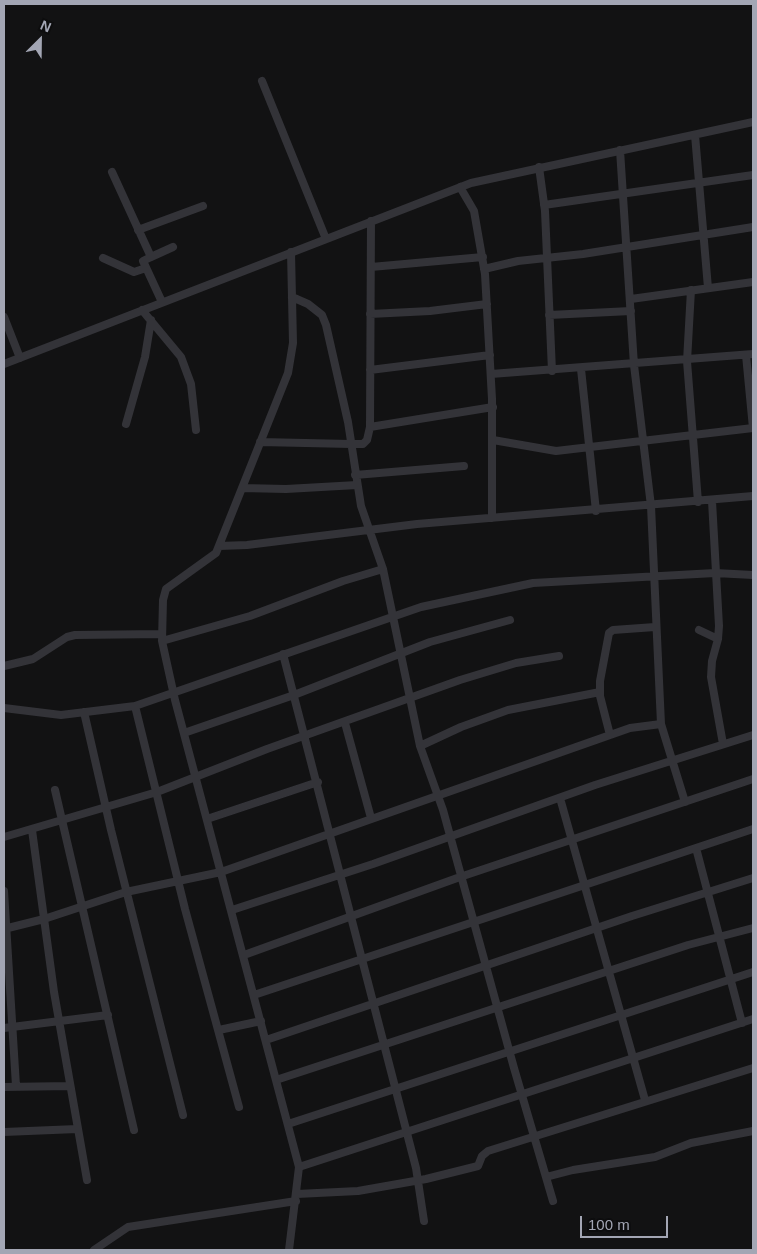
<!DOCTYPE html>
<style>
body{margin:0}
#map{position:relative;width:757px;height:1254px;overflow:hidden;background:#121213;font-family:Helvetica,sans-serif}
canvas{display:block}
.frame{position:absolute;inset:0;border:5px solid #a3a6b4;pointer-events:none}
.north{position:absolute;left:15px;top:15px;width:50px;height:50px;-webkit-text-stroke:4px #0d0d0e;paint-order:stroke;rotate:23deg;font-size:14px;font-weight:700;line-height:20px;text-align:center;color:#a3a6b4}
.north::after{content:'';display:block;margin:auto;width:18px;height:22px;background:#a3a6b4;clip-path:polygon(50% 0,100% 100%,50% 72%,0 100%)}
.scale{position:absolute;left:580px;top:1216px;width:88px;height:22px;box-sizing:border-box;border:2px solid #a3a6b4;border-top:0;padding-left:6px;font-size:15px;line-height:18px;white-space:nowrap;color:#a3a6b4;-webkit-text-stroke:4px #0d0d0e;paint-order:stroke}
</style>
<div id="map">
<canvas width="757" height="1254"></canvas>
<div class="frame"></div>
<div class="north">N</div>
<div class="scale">100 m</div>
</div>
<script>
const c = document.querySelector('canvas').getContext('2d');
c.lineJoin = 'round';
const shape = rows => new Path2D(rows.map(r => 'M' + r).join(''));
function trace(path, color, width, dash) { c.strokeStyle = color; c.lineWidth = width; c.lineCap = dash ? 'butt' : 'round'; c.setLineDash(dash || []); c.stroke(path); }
const minor = shape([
 [262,81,326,239],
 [695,135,708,288],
 [620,150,634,365,651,506,661,724,685,802],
 [539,167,545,211,552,371],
 [112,172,151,257,143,261,162,302],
 [460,187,474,211,485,274,492,399,492,518],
 [544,205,753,175],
 [138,230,203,206],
 [151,257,173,247],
 [103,258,134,272,146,268],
 [371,267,483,257],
 [484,269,518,261,583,254,753,227],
 [691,290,687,361,698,502],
 [292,297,308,304,322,315,326,325,348,422,361,506,383,569,420,746,443,810,514,1068,553,1201],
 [631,299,753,282],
 [142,310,181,357,191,384,196,430],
 [370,314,430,311,487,304],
 [549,315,631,311],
 [4,317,20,358],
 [746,355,753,428],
 [4,364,471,183,753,122],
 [581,369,596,511],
 [370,370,490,355],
 [491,374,753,354],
 [126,424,145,357,151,320],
 [370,427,493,407],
 [493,440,556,451,753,428],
 [260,442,351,444,363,444,367,440,370,427,371,221],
 [355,475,464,466],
 [242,488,286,489,357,485],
 [712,501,719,626,718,639,712,661,711,677,723,744],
 [219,546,247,545,417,524,753,496],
 [699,630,718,639],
 [162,641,250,616,343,581,383,569],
 [283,654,416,1168,424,1221],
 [4,666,33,659,67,637,75,635,162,634],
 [135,706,185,909,239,1107],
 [4,708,61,715,135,706,421,607,533,583,715,573,753,575],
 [84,712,111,830,183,1115],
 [345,723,371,818],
 [184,733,294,695,430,642,510,620],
 [610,735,600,696,600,681,609,633,613,630,655,627],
 [420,746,461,727,508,710,600,692],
 [55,790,134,1130],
 [560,798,645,1100],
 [207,819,318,782],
 [32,830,54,992,87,1180],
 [4,837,157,792,267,749,460,680,516,663,559,656],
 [696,848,742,1023],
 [4,891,16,1086],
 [232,910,373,864,595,785,753,735],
 [4,929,44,919,126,892,221,872,630,728,661,724],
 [244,955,460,877,753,779],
 [254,995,753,829],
 [4,1028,108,1015],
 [219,1030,261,1021],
 [266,1040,632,916,753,878],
 [276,1080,688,945,753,928],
 [4,1087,70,1086],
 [288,1124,753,972],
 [4,1132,77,1129],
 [299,1167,753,1019],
 [546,1177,573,1170,655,1157,691,1143,753,1131],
 [297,1194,358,1191,426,1179,478,1166,482,1156,488,1151,753,1068],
 [94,1250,128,1227,296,1201],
 [289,1250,299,1167,175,700,162,641,163,600,166,589,216,553,288,373,293,343,291,252]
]);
trace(minor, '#333338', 8);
</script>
